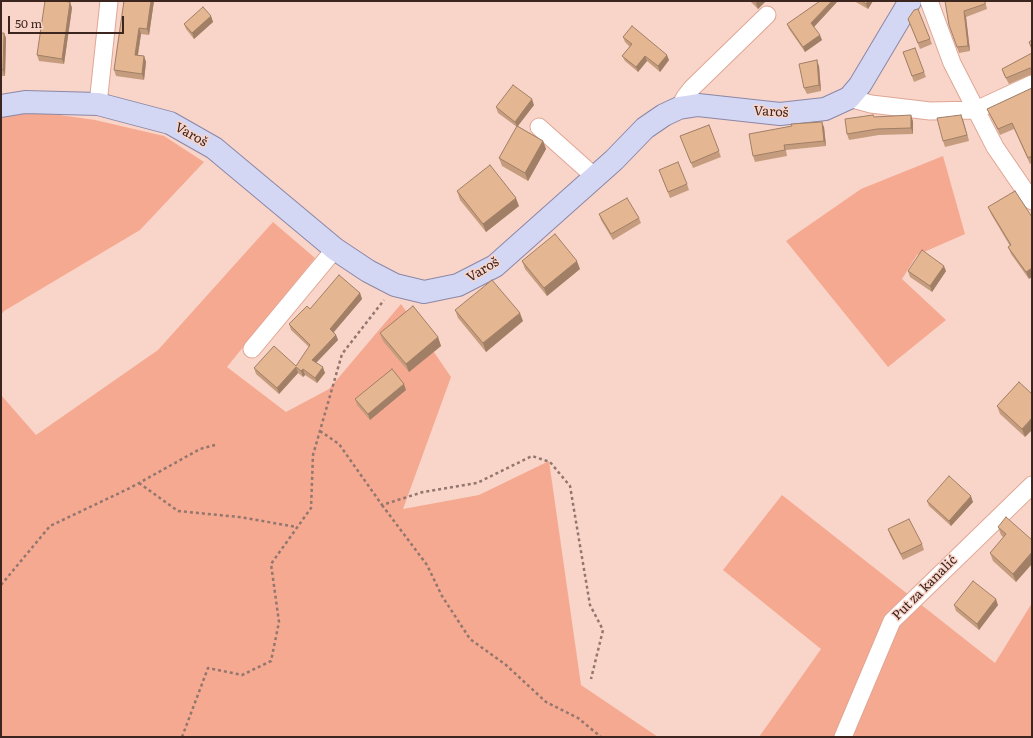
<!DOCTYPE html>
<meta charset="utf-8">
<style>
body{margin:0}
#map{position:relative;width:1033px;height:738px;overflow:hidden;background:#f9d4c9;font-family:Literata,serif}
canvas{display:block}
.frame{position:absolute;inset:0;border:2px solid #3c251e;pointer-events:none}
.scale{position:absolute;left:8px;top:16px;width:116px;height:18px;box-sizing:border-box;border:2px solid #3c251e;border-top:0;padding-left:5px;font-size:12px;line-height:14px;white-space:nowrap;color:#3c251e;-webkit-text-stroke:3px #f9d4c9;paint-order:stroke}
</style>
<div id="map">
<canvas width="1033" height="738"></canvas>
<div class="frame"></div>
<div class="scale">50 m</div>
</div>
<script>
const c = document.querySelector('canvas').getContext('2d');
c.lineJoin = 'round';
function fillPath(path, color) { c.fillStyle = color; c.fill(path, 'evenodd'); }
const shape = rows => new Path2D(rows.map(r => 'M' + r).join(''));
function trace(path, color, width, dash) { c.strokeStyle = color; c.lineWidth = width; c.lineCap = dash ? 'butt' : 'round'; c.setLineDash(dash || []); c.stroke(path); }
function label(font, color, halo, rows, align = 'center') {
  c.font = font + ' Literata,serif'; c.lineWidth = 3; c.setLineDash([]); c.textBaseline = 'middle'; c.strokeStyle = halo; c.fillStyle = color; for (const [text, x, y, turn = 0] of rows) {
    c.save(); c.translate(x, y); c.rotate((+turn || 0) * Math.PI / 180); c.textAlign = isNaN(turn) ? turn : align; if (halo) c.strokeText(text, 0, 0); c.fillText(text, 0, 0); c.restore();
  }
}
const green = shape([
 [31,111,95,120,164,136,204,162,140,230,4,311,1,315,1,114],
 [943,156,965,234,917,255,902,279,946,320,888,367,786,241,861,189],
 [273,222,315,258,227,367,286,412,329,389,401,304,451,377,403,509,479,495,549,461,581,685,658,737,1,737,1,395,36,435,158,350],
 [782,495,995,663,1032,603,1032,737,759,737,821,649,723,570]
]);
const path = shape([
 [320,431,339,444,382,505,423,492,477,483,532,456,550,462,570,486,590,605,603,630,591,679],
 [139,483,178,511,239,517,297,527],
 [382,505,427,565,442,596,470,639,506,665,546,702,578,718,601,737],
 [1,585,50,526,130,488,200,449,215,445],
 [182,737,208,668,242,675,271,661,279,622,271,564,311,508,313,455,342,354,384,300]
]);
const minor = shape([
 [929,1,952,63,976,110,995,147,1032,201],
 [849,98,871,104,930,111,976,110,1032,84],
 [98,104,109,1],
 [679,108,685,97,692,88,767,15],
 [539,127,595,177],
 [252,349,335,249],
 [843,737,892,621,1032,485]
]);
const major = shape([
 [1,106,25,102,98,104,170,123,214,148,335,249,368,271,395,285,424,292,458,285,495,266,614,160,645,128,664,115,679,108,698,105,780,114,825,109,849,98,860,85,910,1]
]);
const wall = shape([
 [124,1,154,1,149,35,141,34,138,55,144,56,146,62,144,80,116,76,114,70],
 [750,1,766,1,758,9],
 [854,1,873,1,868,9],
 [945,1,985,1,987,9,966,17,970,51,959,53,949,25],
 [70,2,72,8,64,64,39,61,37,55],
 [837,2,814,27,822,40,805,52,789,29,787,24],
 [918,9,932,44,920,49,908,19],
 [211,16,213,22,194,39,186,29,184,24],
 [1,33,4,33,6,38,5,76,1,76],
 [623,37,669,60,660,72,647,61,638,72,625,61,622,56,630,47,625,42],
 [915,48,926,77,914,82,903,52],
 [1032,53,1032,74,1009,84,1004,75,1002,69],
 [819,66,821,91,807,94,804,88],
 [1032,88,1032,163,1030,164,1014,129,1000,135,987,109],
 [534,105,518,126,543,141,546,149,528,181,502,166,499,158,517,127,498,113,496,107],
 [874,117,913,121,913,134,879,135,849,140,847,134],
 [963,120,969,141,945,147,943,141],
 [709,125,721,157,693,168,680,136],
 [824,127,826,146,786,150,787,156,755,162,753,156],
 [661,175,687,184,689,190,670,198],
 [457,191,519,206,486,232,460,200],
 [1015,191,1029,279,1011,254,1008,247,1010,246,991,214,988,207],
 [599,214,639,218,641,223,613,240,601,220],
 [522,261,580,269,547,296,525,269],
 [908,271,946,271,932,292,910,277],
 [360,293,362,299,334,332,336,335,338,340,316,363,325,373,317,383,305,375,303,377,298,373,279,394,256,374,254,368,296,366,309,347,291,330,289,324,310,309],
 [455,310,523,321,486,352,458,318],
 [380,333,438,337,441,346,409,372,383,341],
 [1019,382,1025,437,1000,414,997,406],
 [406,390,370,420,357,405,355,399],
 [927,501,973,502,951,526,929,506],
 [998,527,1032,540,1016,582,993,561,990,553,1004,538,1001,535],
 [888,529,922,544,924,550,903,560,890,535],
 [954,605,998,605,979,630,956,611]
]);
const shadedWall = shape([
 [151,1,154,1,149,35,147,29],
 [758,1,766,1,758,9,756,3],
 [832,1,837,1,837,2,813,28,811,23],
 [868,1,873,1,868,9,866,4],
 [70,2,72,8,64,64,62,59],
 [964,11,966,17,970,51,968,46],
 [211,16,213,22,194,39,192,33],
 [139,28,141,34,137,60,135,55],
 [4,33,6,38,5,76,3,70],
 [820,35,822,40,805,52,803,47],
 [667,55,669,60,660,72,658,66],
 [144,56,146,62,144,80,142,74],
 [645,56,647,61,638,72,636,67],
 [817,60,819,66,821,91,819,85],
 [532,99,534,105,517,127,515,122],
 [911,115,913,121,913,134,911,128],
 [961,115,963,120,969,141,967,135],
 [822,122,824,127,826,146,824,141],
 [543,141,546,149,528,181,525,173],
 [516,198,519,206,486,232,483,224],
 [577,261,580,269,547,296,544,288],
 [944,266,946,271,932,292,930,286],
 [1032,268,1032,277,1029,279,1026,272],
 [360,293,362,299,332,334,330,329],
 [520,313,523,321,486,352,483,343],
 [336,335,338,340,314,365,312,360],
 [438,337,441,346,409,372,406,364],
 [296,367,298,373,279,394,277,388],
 [323,367,325,373,317,383,315,378],
 [303,369,305,375,303,377,301,371],
 [404,384,406,390,370,420,368,414],
 [1032,418,1032,430,1025,437,1022,429],
 [971,496,973,502,951,526,949,521],
 [1032,552,1032,564,1016,582,1013,574],
 [996,599,998,605,979,630,977,624]
]);
const building = shape([
 [45,1,62,1,70,2,62,59,37,55,45,1],
 [124,1,151,1,147,29,139,28,135,55,144,56,142,74,114,70,124,1],
 [820,1,832,1,811,23,820,35,803,47,787,24,820,1],
 [862,1,868,1,866,4,862,1],
 [945,1,985,1,985,4,964,11,968,46,957,47,949,25,945,1],
 [203,7,211,16,192,33,184,24,203,7],
 [918,9,930,39,918,43,908,19,914,10,918,9],
 [632,26,667,55,658,66,645,56,636,67,622,56,632,44,623,37,632,26],
 [1,33,4,33,3,70,1,70,1,33],
 [1032,40,1032,49,1029,42,1032,40],
 [915,48,924,72,912,76,903,52,915,48],
 [1032,53,1032,69,1030,68,1006,78,1002,69,1032,53],
 [817,60,819,85,804,88,799,64,817,60],
 [513,85,532,99,515,122,496,107,513,85],
 [1032,88,1032,156,1028,158,1012,123,998,129,987,109,1032,88],
 [873,115,874,117,911,115,911,128,877,129,847,134,845,119,873,115],
 [961,115,967,135,943,141,937,118,961,115],
 [822,122,824,141,784,145,785,150,753,156,749,134,792,126,791,124,822,122],
 [709,125,719,151,691,163,680,136,709,125],
 [517,126,543,141,525,173,499,158,517,126],
 [678,162,687,184,668,192,659,170,678,162],
 [490,165,516,198,483,224,457,191,490,165],
 [1015,191,1032,217,1032,268,1026,272,1008,247,1011,245,988,207,1015,191],
 [627,198,639,218,611,234,599,214,627,198],
 [555,234,577,261,544,288,522,261,555,234],
 [922,250,944,266,930,286,908,271,922,250],
 [339,275,360,293,330,329,336,335,312,360,323,367,315,378,303,369,301,371,296,367,277,388,254,368,274,346,296,366,310,345,289,324,307,306,310,309,339,275],
 [492,280,520,313,483,343,455,310,492,280],
 [413,306,438,337,406,364,380,333,413,306],
 [392,369,404,384,368,414,355,399,392,369],
 [1019,382,1032,394,1032,418,1022,429,997,406,1019,382],
 [949,476,971,496,949,521,927,501,949,476],
 [1006,517,1032,540,1032,552,1013,574,990,553,1006,534,998,527,1006,517],
 [909,519,922,544,901,554,888,529,909,519],
 [973,581,996,599,977,624,954,605,973,581]
]);
const streetNames = [
 ["Varoš",771,112,3],
 ["Varoš",191,135,29],
 ["Varoš",483,270,-31],
 ["Put za kanalić",925,588,-45]
];
fillPath(green, '#f5a991');
trace(minor, '#e0a694', 19);
trace(major, '#8b87a5', 24);
trace(path, '#93766d', 2.5, [3, 3]);
trace(minor, '#fff', 17);
trace(major, '#d3d7f4', 22);
fillPath(wall, '#c59d7e');
fillPath(shadedWall, '#a07f66');
fillPath(building, '#e5b692');
trace(building, '#a07f66', 1);
label('13px', '#3c251e', '#f9d4c9', streetNames);
</script>
